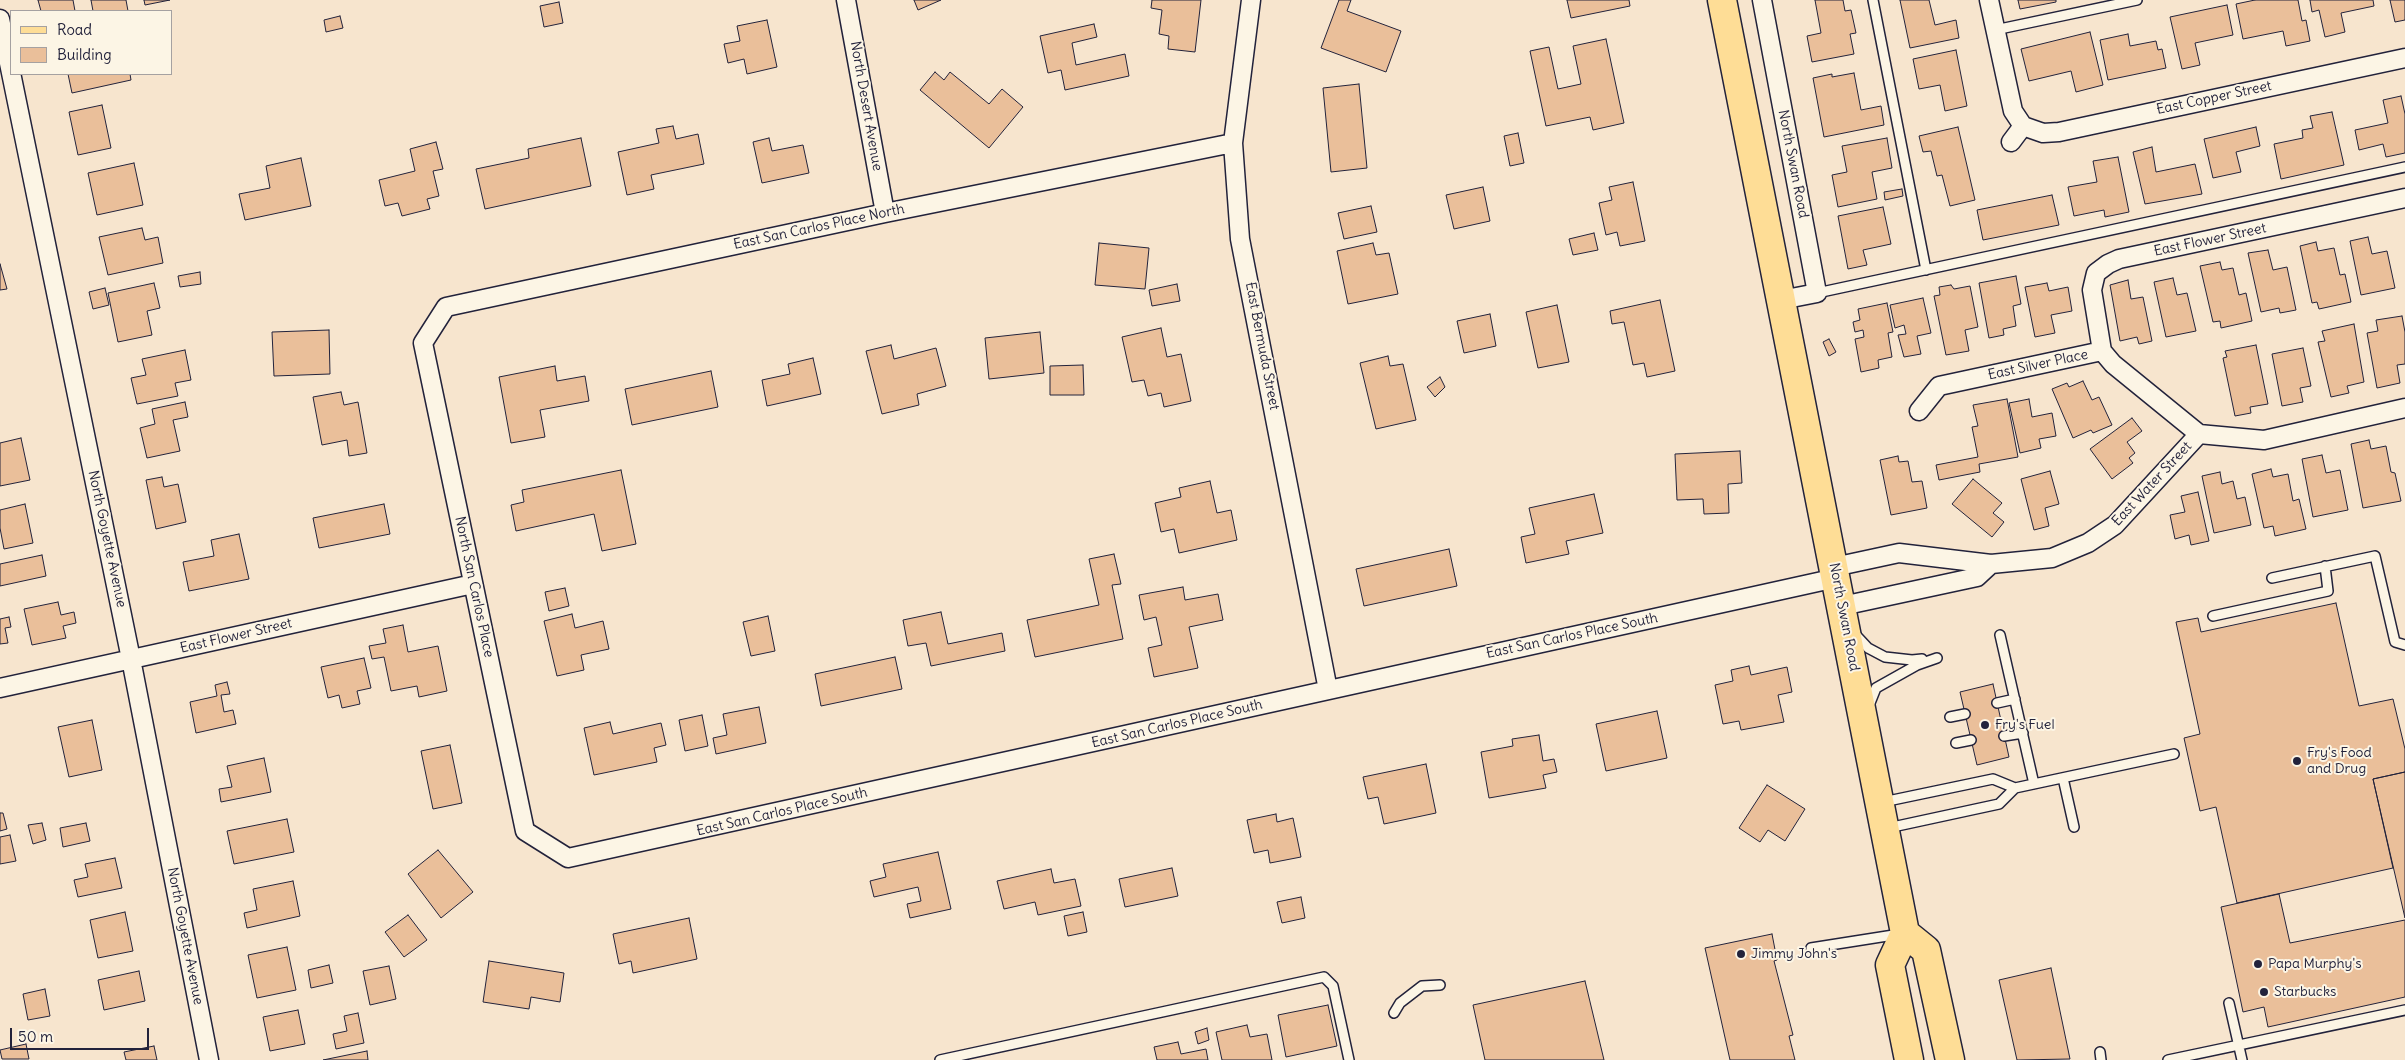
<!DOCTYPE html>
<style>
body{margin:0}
#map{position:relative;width:2405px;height:1060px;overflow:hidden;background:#f7e5ce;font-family:Delius,sans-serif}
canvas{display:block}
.legend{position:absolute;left:10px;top:10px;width:162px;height:65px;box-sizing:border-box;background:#fcf5e5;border:1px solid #a5a1a1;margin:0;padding:6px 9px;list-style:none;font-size:15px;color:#22223b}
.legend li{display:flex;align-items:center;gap:10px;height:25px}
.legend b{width:25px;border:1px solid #a5a1a1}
.scale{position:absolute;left:10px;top:1028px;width:139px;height:22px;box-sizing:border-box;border:2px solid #22223b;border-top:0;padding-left:6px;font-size:15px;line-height:18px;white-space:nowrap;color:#22223b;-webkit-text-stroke:4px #fcf5e5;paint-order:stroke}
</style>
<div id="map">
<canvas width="2405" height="1060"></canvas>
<ul class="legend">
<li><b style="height:6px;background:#fedd96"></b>Road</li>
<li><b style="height:14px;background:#eabf9a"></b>Building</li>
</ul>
<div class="scale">50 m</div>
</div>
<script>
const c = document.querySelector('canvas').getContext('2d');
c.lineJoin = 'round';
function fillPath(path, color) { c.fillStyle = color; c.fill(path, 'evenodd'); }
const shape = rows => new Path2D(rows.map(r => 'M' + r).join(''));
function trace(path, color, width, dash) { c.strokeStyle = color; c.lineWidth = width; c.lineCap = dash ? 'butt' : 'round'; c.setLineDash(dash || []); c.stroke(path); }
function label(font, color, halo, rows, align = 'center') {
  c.font = font + ' Delius,sans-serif'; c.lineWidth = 4; c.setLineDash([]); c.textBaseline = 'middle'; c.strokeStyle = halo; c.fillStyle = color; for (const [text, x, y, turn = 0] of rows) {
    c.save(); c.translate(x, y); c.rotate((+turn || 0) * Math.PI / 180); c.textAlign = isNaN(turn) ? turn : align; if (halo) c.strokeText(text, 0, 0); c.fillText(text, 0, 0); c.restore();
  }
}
const building = shape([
 [38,0,73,0,75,11,41,11,38,0],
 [91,0,126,0,128,11,93,11,91,0],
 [144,0,170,0,145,5,144,0],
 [914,0,941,0,918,10,914,0],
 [1152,0,1201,0,1195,52,1168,49,1169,36,1159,34,1162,10,1151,8,1152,0],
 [1339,0,1351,0,1347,11,1401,31,1386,72,1321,48,1339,0],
 [1567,0,1629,0,1630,6,1571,18,1567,0],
 [1815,0,1843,0,1845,11,1851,10,1856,33,1850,34,1854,54,1812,62,1807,36,1821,33,1815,0],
 [1900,0,1929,0,1935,25,1956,20,1959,38,1910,48,1900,0],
 [2018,0,2056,0,2056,2,2020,9,2018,0],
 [2255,0,2298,0,2302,21,2306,20,2310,41,2286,46,2283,31,2243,39,2236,4,2255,0],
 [2310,0,2373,0,2374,6,2341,13,2345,32,2325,37,2319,10,2312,12,2310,0],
 [2390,0,2405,0,2405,20,2395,22,2390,0],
 [559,2,563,23,544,27,540,6,559,2],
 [2227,5,2233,35,2195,43,2200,65,2182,69,2170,17,2227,5],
 [340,16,343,28,326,32,324,20,340,16],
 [767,20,777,67,747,74,744,59,728,63,724,44,740,41,737,26,767,20],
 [1094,24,1097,37,1072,43,1076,65,1125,54,1129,76,1065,90,1061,70,1048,73,1040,36,1094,24],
 [2090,32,2103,85,2076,92,2071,71,2029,81,2021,49,2090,32],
 [2128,34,2130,46,2156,41,2158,50,2162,49,2166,68,2108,80,2100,40,2128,34],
 [1606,39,1624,123,1593,130,1590,117,1546,126,1530,51,1549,47,1558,89,1581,84,1573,46,1606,39],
 [1956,50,1967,106,1945,111,1940,85,1919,89,1913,59,1956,50],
 [935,72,944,80,950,72,989,104,1002,89,1023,107,989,148,920,90,935,72],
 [1854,73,1861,110,1881,106,1884,125,1824,137,1813,78,1832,74,1832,77,1854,73],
 [68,74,130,74,131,80,72,93,68,74],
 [1359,84,1367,168,1331,172,1323,88,1359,84],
 [2401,96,2405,114,2405,153,2386,157,2383,144,2359,150,2355,130,2388,123,2383,100,2401,96],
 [102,105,111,148,78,155,69,112,102,105],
 [2332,112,2344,165,2281,179,2274,144,2303,138,2302,130,2313,128,2310,116,2332,112],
 [673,126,676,139,698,134,704,164,651,175,654,189,627,195,618,152,659,143,656,129,673,126],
 [1958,127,1975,200,1950,206,1942,175,1937,176,1931,151,1923,152,1919,136,1958,127],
 [2256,127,2260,146,2236,152,2241,172,2213,178,2204,139,2256,127],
 [1518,133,1524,163,1510,166,1504,136,1518,133],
 [581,138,591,186,485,209,476,169,529,158,528,149,581,138],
 [769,138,772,151,803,145,809,173,762,183,753,142,769,138],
 [1887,138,1892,168,1872,172,1877,199,1838,207,1832,175,1847,172,1842,146,1887,138],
 [436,142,443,169,433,171,439,196,427,199,430,209,402,216,398,203,385,206,379,180,415,171,410,149,436,142],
 [2152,147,2156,172,2195,164,2202,194,2145,204,2133,152,2152,147],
 [2118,157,2129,212,2105,217,2104,210,2074,216,2068,187,2097,182,2093,161,2118,157],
 [301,158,311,206,245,220,239,194,270,188,266,166,301,158],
 [134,163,143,205,97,215,88,173,134,163],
 [1633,182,1645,241,1620,246,1617,232,1606,235,1599,203,1612,200,1609,187,1633,182],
 [1483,187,1490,221,1454,229,1446,195,1483,187],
 [1902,189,1903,196,1885,200,1884,192,1902,189],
 [2052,195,2059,225,1983,240,1977,210,2052,195],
 [1371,206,1377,232,1344,239,1338,213,1371,206],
 [1883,207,1891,244,1863,250,1867,265,1848,269,1838,216,1883,207],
 [142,228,145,240,158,237,163,263,108,275,99,237,142,228],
 [1594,233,1598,250,1573,255,1569,239,1594,233],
 [2368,237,2372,254,2387,251,2395,288,2361,295,2350,241,2368,237],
 [2316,242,2318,251,2334,248,2340,275,2345,274,2351,302,2319,309,2317,302,2312,303,2300,246,2316,242],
 [1099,243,1149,248,1145,289,1095,285,1099,243],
 [1373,243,1376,255,1389,253,1398,294,1348,304,1337,251,1373,243],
 [2268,250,2273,270,2287,267,2296,310,2280,313,2279,308,2261,312,2248,253,2268,250],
 [2220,262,2222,270,2233,268,2239,295,2246,293,2252,321,2221,328,2220,321,2213,322,2200,266,2220,262],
 [0,264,7,289,0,290,0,264],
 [200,272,201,284,180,287,178,276,200,272],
 [2016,276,2021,304,2013,306,2016,326,2003,329,2004,335,1989,338,1979,283,2016,276],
 [2173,278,2177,295,2187,293,2196,331,2166,337,2154,282,2173,278],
 [2128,280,2131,299,2143,297,2152,341,2139,344,2137,337,2120,341,2110,285,2128,280],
 [154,283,160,308,147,311,152,335,118,342,108,293,154,283],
 [2047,283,2049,291,2068,287,2072,311,2051,315,2055,333,2035,337,2025,287,2047,283],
 [1177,284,1180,301,1152,306,1149,290,1177,284],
 [1951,285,1954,289,1970,286,1978,327,1965,330,1969,351,1946,355,1934,296,1940,295,1939,287,1951,285],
 [105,288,109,305,93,309,89,292,105,288],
 [1923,298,1931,333,1917,336,1921,354,1904,357,1898,335,1906,334,1904,325,1895,328,1890,305,1923,298],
 [1660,300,1675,371,1647,377,1644,363,1633,365,1624,322,1612,324,1610,311,1660,300],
 [1887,303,1893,332,1888,333,1892,357,1878,360,1879,368,1861,372,1855,339,1864,337,1863,330,1855,332,1853,322,1860,320,1858,309,1887,303],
 [1557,305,1569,362,1538,368,1526,312,1557,305],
 [1490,314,1496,346,1464,353,1457,321,1490,314],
 [2402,316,2405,332,2405,364,2397,365,2400,383,2377,388,2367,333,2378,331,2376,320,2402,316],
 [2354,324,2364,382,2347,386,2349,393,2331,397,2318,342,2325,341,2322,331,2354,324],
 [1161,328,1167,357,1181,354,1191,401,1164,407,1161,393,1148,396,1144,380,1132,382,1122,337,1161,328],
 [329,330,330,374,274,376,272,332,329,330],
 [1040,332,1044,373,989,379,985,338,1040,332],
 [1829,339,1836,352,1829,356,1823,342,1829,339],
 [891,345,894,359,936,348,946,386,917,394,919,405,882,414,866,351,891,345],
 [2256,345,2268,404,2250,407,2251,413,2235,416,2223,358,2227,357,2225,351,2256,345],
 [2303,348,2311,386,2300,388,2303,402,2282,406,2272,354,2303,348],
 [185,350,191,380,175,383,178,396,137,404,131,378,146,375,142,359,185,350],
 [1388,356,1390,366,1403,364,1416,420,1376,429,1360,363,1388,356],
 [813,358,821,394,767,406,762,380,790,374,788,364,813,358],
 [1083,365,1084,395,1050,395,1050,366,1083,365],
 [555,366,557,381,585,376,589,401,540,410,545,437,511,443,499,377,555,366],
 [711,371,718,407,632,425,625,389,711,371],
 [1440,377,1445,387,1435,397,1427,387,1440,377],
 [2083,381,2092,400,2099,397,2112,425,2093,433,2091,430,2073,438,2052,389,2067,383,2069,387,2083,381],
 [341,392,344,405,358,402,367,453,349,456,347,440,322,445,313,397,341,392],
 [2007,399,2018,457,1979,464,1980,472,1939,480,1936,465,1978,457,1972,427,1978,426,1973,405,2007,399],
 [2029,399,2032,417,2052,413,2056,436,2039,439,2041,448,2020,453,2009,403,2029,399],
 [185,402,188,417,173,420,180,451,147,458,140,428,155,424,152,409,185,402],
 [2132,418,2142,431,2127,442,2135,453,2129,458,2133,463,2112,479,2090,449,2132,418],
 [21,438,30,480,0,486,0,443,21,438],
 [2369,440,2371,449,2386,446,2391,472,2395,473,2401,501,2363,508,2351,444,2369,440],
 [1740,451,1742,483,1728,484,1729,513,1704,514,1703,499,1677,500,1675,454,1740,451],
 [2322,455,2326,473,2340,470,2348,510,2313,517,2302,459,2322,455],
 [1898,456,1899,462,1908,461,1912,482,1922,481,1927,508,1891,515,1880,460,1898,456],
 [2271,469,2273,477,2288,474,2293,501,2299,499,2306,529,2275,536,2273,526,2264,528,2252,474,2271,469],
 [621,470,636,544,602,551,594,514,516,531,511,505,524,502,522,490,621,470],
 [2050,471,2059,504,2045,508,2049,526,2034,530,2021,479,2050,471],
 [2220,472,2222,484,2233,481,2237,499,2245,497,2251,525,2214,533,2202,476,2220,472],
 [162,477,164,487,178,484,186,522,156,529,146,480,162,477],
 [1973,479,2002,503,1993,513,2004,522,1992,537,1952,504,1973,479],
 [1210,481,1217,513,1231,510,1237,540,1179,553,1174,529,1161,532,1155,503,1181,497,1179,488,1210,481],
 [2198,492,2209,541,2191,545,2189,535,2175,539,2170,515,2185,512,2181,496,2198,492],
 [1594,494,1603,533,1566,541,1569,554,1526,563,1521,537,1535,534,1529,508,1594,494],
 [25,504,33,543,4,549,0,528,0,510,25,504],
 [384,504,390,534,319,548,313,518,384,504],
 [239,534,249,579,189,591,183,562,214,556,211,540,239,534],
 [1449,549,1457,586,1364,606,1356,569,1449,549],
 [1114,554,1121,584,1112,585,1123,639,1035,657,1027,620,1099,605,1089,559,1114,554],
 [42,555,46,576,0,586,0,564,42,555],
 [1183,587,1185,600,1218,594,1223,620,1189,627,1198,668,1154,677,1148,648,1162,645,1156,617,1144,620,1139,595,1183,587],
 [565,588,569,606,549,611,545,592,565,588],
 [58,602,61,615,74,612,76,623,63,626,66,638,32,645,24,609,58,602],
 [2336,603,2359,706,2393,699,2405,749,2405,772,2373,779,2393,868,2237,903,2216,807,2200,811,2184,738,2200,734,2176,622,2198,618,2201,632,2336,603],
 [941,612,948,644,1002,633,1005,651,931,666,926,643,908,646,903,620,941,612],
 [572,614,575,628,603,621,609,649,581,655,584,670,557,676,544,621,572,614],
 [768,616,775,651,751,656,743,622,768,616],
 [9,617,11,627,5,628,8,643,0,644,0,619,9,617],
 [403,625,408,652,438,646,447,691,419,697,417,686,391,691,384,657,372,659,369,646,386,643,383,629,403,625],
 [895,657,902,689,821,706,815,674,895,657],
 [364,658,371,688,357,691,360,704,342,708,339,695,328,698,321,667,364,658],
 [1749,666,1751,675,1787,667,1792,692,1778,695,1784,722,1741,730,1739,721,1723,724,1715,685,1733,681,1731,670,1749,666],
 [227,682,230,694,221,695,224,712,233,710,236,724,196,733,190,702,217,696,215,685,227,682],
 [1993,684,2009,757,1977,765,1960,692,1993,684],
 [759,707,766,743,716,754,713,738,727,735,723,714,759,707],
 [1657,711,1667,758,1606,771,1596,724,1657,711],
 [702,715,708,746,685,751,679,720,702,715],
 [92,720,102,770,69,777,58,727,92,720],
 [610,722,613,734,661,723,666,745,654,748,657,762,594,775,584,728,610,722],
 [1539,735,1543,761,1554,759,1557,772,1543,775,1546,788,1489,798,1481,752,1513,746,1512,739,1539,735],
 [450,745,462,803,433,809,421,751,450,745],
 [264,758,271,792,221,802,219,789,232,787,227,766,264,758],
 [1426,764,1436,813,1384,824,1378,797,1368,799,1363,777,1426,764],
 [2405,772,2405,918,2373,779,2405,772],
 [1767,785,1805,809,1785,841,1768,830,1760,842,1739,828,1767,785],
 [0,813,3,813,7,829,0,831,0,813],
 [1276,814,1277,822,1293,818,1301,857,1270,863,1268,850,1254,853,1247,820,1276,814],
 [287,819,294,852,234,864,227,831,287,819],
 [42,823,46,840,33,844,28,825,42,823],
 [86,823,90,841,63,847,60,828,86,823],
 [10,835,16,861,0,864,0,837,10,835],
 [438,850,473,892,441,918,408,874,438,850],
 [938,852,951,909,910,918,907,904,921,901,918,887,874,897,870,881,886,877,883,864,938,852],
 [115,858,122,888,78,897,74,880,88,877,85,864,115,858],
 [1172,868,1178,896,1125,907,1119,879,1172,868],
 [1051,869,1054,883,1075,879,1081,906,1038,915,1035,902,1004,909,997,881,1051,869],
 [293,881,300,916,247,928,244,913,257,910,253,889,293,881],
 [2279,894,2290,943,2405,920,2405,997,2268,1027,2264,1007,2243,1012,2221,907,2279,894],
 [1301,897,1305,918,1282,923,1277,902,1301,897],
 [125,912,133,951,98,958,90,920,125,912],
 [1083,912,1087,932,1068,936,1064,916,1083,912],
 [408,915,427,940,404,957,385,932,408,915],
 [689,918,697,959,633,973,631,961,619,964,613,934,689,918],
 [1772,934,1777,960,1774,961,1793,1035,1789,1036,1795,1060,1730,1060,1705,948,1772,934],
 [287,947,296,990,257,998,248,955,287,947],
 [489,961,564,973,560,1002,531,997,529,1009,483,1002,489,961],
 [329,965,333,983,311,988,308,970,329,965],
 [389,966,396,999,370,1005,363,971,389,966],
 [2051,968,2070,1059,2017,1060,1999,980,2051,968],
 [139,971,145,1001,104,1010,98,980,139,971],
 [1585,981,1604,1060,1485,1060,1473,1005,1585,981],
 [45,989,50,1016,28,1020,23,994,45,989],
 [1328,1005,1337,1046,1286,1057,1278,1015,1328,1005],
 [298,1010,305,1044,270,1051,263,1017,298,1010],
 [358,1013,364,1043,336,1049,333,1034,347,1031,344,1016,358,1013],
 [1247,1025,1250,1037,1267,1034,1272,1060,1222,1060,1216,1032,1247,1025],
 [1207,1028,1209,1040,1198,1044,1195,1032,1207,1028],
 [1178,1042,1181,1054,1206,1049,1208,1060,1157,1060,1154,1047,1178,1042],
 [26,1044,29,1059,2,1059,0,1050,26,1044],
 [154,1046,157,1060,126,1060,124,1052,154,1046],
 [367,1051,368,1060,323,1060,367,1051]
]);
const lane = shape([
 [1873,0,1926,270],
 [1995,30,2137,0],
 [1817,293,2405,167],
 [2272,578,2375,556,2395,642,2405,645],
 [2213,616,2328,591,2325,566],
 [1854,633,1868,648,1885,657,1912,660,1922,659],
 [2000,635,2034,784],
 [1997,703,2015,699],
 [1868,708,1876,688,1917,665,1937,658],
 [1950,717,1965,714],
 [2004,736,2023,733],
 [1956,743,1971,740],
 [2063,778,2074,827],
 [1883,802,1993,779,2015,788,2174,754],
 [1888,828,1999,804,2015,788],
 [1811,948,1900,934],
 [2229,1003,2242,1060],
 [1394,1013,1400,1003,1422,986,1440,985],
 [2100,1052,2101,1060],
 [940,1060,1324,977,1333,986,1349,1060],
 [2168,1060,2405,1010]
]);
const street = shape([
 [846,0,885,213],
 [1251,0,1233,143,1240,239,1328,690],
 [1762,0,1817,293,1781,300],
 [1989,0,2013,111,2023,126,2043,133,2059,132,2405,58],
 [0,19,131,659,209,1060],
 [2011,142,2023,126],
 [1233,143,885,213,446,307,423,343,525,831,568,858,1836,578],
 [2102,351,2092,290,2096,273,2108,264,2119,259,2405,198],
 [1919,411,1939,386,2102,351,2113,364,2199,434],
 [1834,567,1899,553,1991,564,2052,558,2088,543,2115,525,2199,434,2264,440,2405,408],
 [1842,606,1977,577,1991,564],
 [0,688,473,584]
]);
const primary = shape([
 [1722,0,1905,933,1890,965,1909,1060],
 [1905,933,1926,950,1950,1060]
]);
const markers = [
 [1985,725,5,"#22223b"],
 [2297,761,5,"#22223b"],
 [1741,954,5,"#22223b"],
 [2258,964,5,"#22223b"],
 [2264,992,5,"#22223b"]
];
const streetNames = [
 ["East Copper Street",2214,98,-12],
 ["North Desert Avenue",866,106,80],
 ["North Swan Road",1793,164,79],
 ["East San Carlos Place North",819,227,-12],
 ["East Flower Street",2210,240,-12],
 ["East Bermuda Street",1262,346,79],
 ["East Silver Place",2038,365,-12],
 ["East Water Street",2152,484,-47],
 ["North Goyette Avenue",107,539,78],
 ["North San Carlos Place",474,587,78],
 ["North Swan Road",1844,617,79],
 ["East Flower Street",236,636,-13],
 ["East San Carlos Place South",1572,636,-12],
 ["East San Carlos Place South",1177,724,-13],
 ["East San Carlos Place South",782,812,-13],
 ["North Goyette Avenue",185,936,79]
];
const poiNames = [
 ["Fry's Fuel",1995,725],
 ["Fry's Food",2307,753],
 ["and Drug",2307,769],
 ["Jimmy John's",1751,954],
 ["Papa Murphy's",2268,964],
 ["Starbucks",2274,992]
];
fillPath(building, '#eabf9a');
trace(building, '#22223b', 1);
trace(lane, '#22223b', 12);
trace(street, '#22223b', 21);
trace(primary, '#22223b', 31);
trace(lane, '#fcf5e5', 9);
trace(street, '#fcf5e5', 18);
trace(primary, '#fedd96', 28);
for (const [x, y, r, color] of markers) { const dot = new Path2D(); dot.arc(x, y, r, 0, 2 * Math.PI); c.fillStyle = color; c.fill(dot); trace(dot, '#fcf5e5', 2); }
label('14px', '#22223b', '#fcf5e5', streetNames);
label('14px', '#22223b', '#fcf5e5', poiNames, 'left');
</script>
